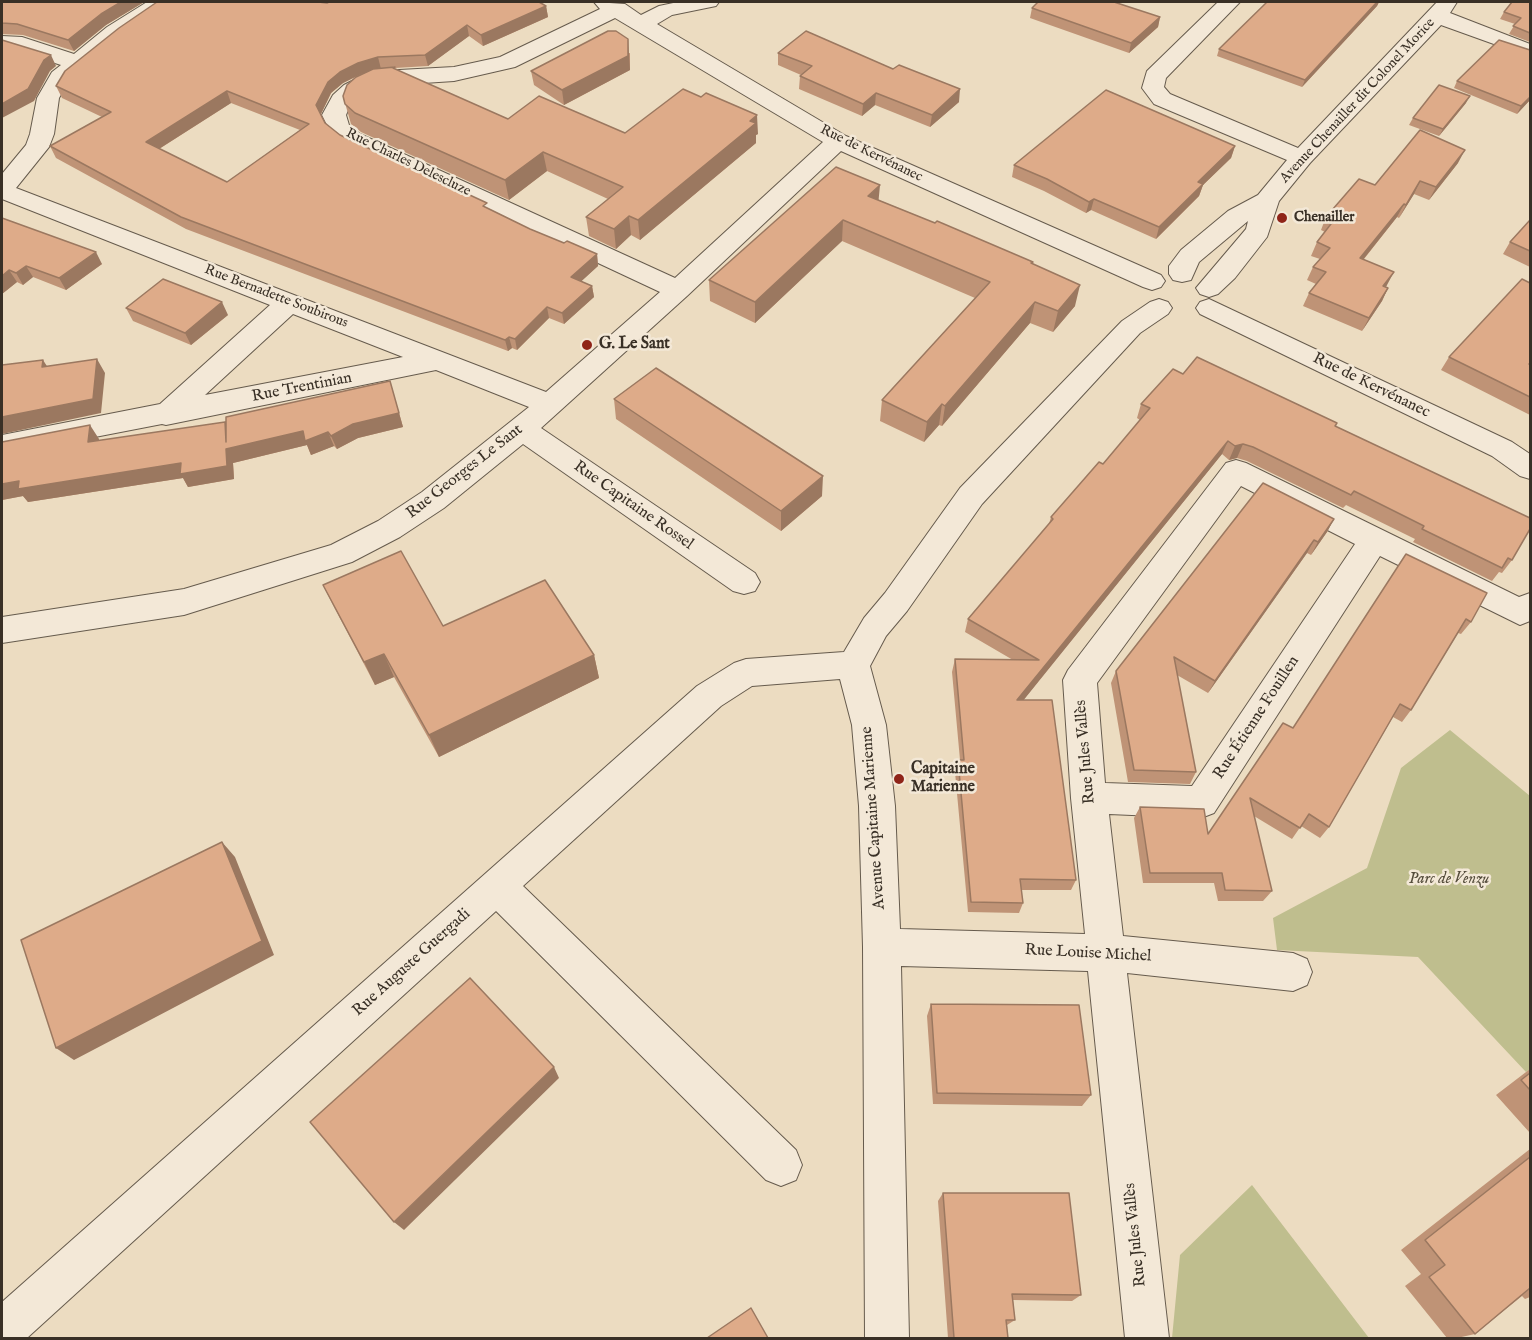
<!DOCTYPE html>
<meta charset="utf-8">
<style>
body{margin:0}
#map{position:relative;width:1532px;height:1340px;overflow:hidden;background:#ecdcc1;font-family:"IM FELL English",serif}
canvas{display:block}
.frame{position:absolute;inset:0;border:3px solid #393026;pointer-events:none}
</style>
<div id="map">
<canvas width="1532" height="1340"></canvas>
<div class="frame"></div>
</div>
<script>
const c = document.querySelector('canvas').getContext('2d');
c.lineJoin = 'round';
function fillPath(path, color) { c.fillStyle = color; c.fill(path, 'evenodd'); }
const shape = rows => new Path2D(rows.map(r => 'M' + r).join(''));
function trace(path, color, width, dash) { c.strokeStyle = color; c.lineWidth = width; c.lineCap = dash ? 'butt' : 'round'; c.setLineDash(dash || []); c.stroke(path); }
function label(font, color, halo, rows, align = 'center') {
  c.font = font + ' "IM FELL English",serif'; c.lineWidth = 5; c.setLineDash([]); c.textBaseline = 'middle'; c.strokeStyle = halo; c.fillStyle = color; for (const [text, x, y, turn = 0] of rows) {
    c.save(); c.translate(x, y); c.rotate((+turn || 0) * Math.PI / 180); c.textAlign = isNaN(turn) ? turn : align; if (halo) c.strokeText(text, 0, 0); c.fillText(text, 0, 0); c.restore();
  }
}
const green = shape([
 [1450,730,1530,796,1530,1069,1526,1072,1418,957,1277,950,1273,918,1367,868,1401,768],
 [1252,1185,1369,1338,1172,1338,1180,1255]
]);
const minor = shape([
 [147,2,171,2,167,6,123,37,69,81,59,98,54,134,49,147,16,188,546,392,660,292,344,144,331,133,322,115,333,95,344,85,362,76,381,71,454,67,500,57,600,9,594,2,625,4,641,15,659,6,678,2,719,2,716,6,672,15,657,24,846,136,1161,275,1165,281,1161,287,1152,290,1143,287,841,151,687,296,541,428,755,573,760,582,755,591,744,594,733,591,523,444,444,508,400,537,352,562,184,615,2,643,2,617,184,589,331,545,378,521,422,492,529,407,436,370,166,425,162,424,2,455,2,435,160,404,270,305,2,199,2,174,26,145,30,134,37,98,52,72,61,65,12,49,2,48,2,36,22,37,74,54,107,27,147,2],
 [615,18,823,142,675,278,360,134,349,125,346,115,351,103,360,95,378,86,454,81,515,67,615,18],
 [293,314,403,357,205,395,293,314],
 [1218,2,1240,2,1166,78,1164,87,1170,94,1298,148,1437,2,1457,2,1450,13,1530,44,1530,57,1441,25,1310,163,1279,201,1267,237,1235,278,1218,294,1209,297,1200,294,1196,288,1246,229,1248,221,1199,262,1191,280,1182,282,1173,280,1169,274,1169,266,1181,250,1228,211,1258,195,1287,160,1154,104,1142,88,1147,71,1218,2],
 [1159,299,1168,302,1172,308,1168,314,1140,333,982,504,907,611,886,636,870,666,886,725,895,806,900,929,1085,934,1071,798,1063,680,1068,670,1226,463,1236,460,1246,463,1519,597,1530,593,1530,621,1520,625,1380,556,1214,813,1201,818,1109,814,1123,936,1293,953,1307,959,1312,972,1307,985,1293,991,1127,973,1169,1338,1125,1338,1088,971,901,966,909,1338,865,1338,863,947,859,806,852,725,840,679,752,686,721,706,523,886,796,1150,802,1165,796,1180,781,1186,766,1180,496,911,27,1338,2,1338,2,1302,697,686,734,663,746,659,844,652,864,618,885,593,960,488,1122,321,1150,302,1159,299],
 [1241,486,1355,544,1192,786,1105,783,1097,683,1241,486],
 [1209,299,1512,442,1530,454,1530,479,1520,476,1492,456,1200,314,1196,308,1200,302,1209,299]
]);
const wall = shape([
 [2,2,144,2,106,25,74,51,23,35,2,34],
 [1267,2,1379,2,1377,6,1302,87,1217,56,1219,49],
 [1530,2,1530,42,1509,34,1515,24,1500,19,1504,12],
 [327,3,546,6,548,17,483,46,469,36,428,66,395,68,395,69,508,119,625,133,758,134,756,135,756,143,640,240,631,235,616,249,589,236,586,217,608,199,547,171,509,200,361,132,351,124,343,96,364,73,343,83,331,93,321,114,325,123,340,135,530,229,564,243,597,254,598,266,581,281,592,286,594,297,564,324,549,318,517,350,512,348,508,351,186,229,56,158,50,146,102,117,62,98,56,86],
 [231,103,300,130,227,182,159,149],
 [1032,8,1160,17,1158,27,1129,53,1030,18],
 [1530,50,1530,100,1517,114,1454,88,1457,81],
 [630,53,630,70,564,105,534,85,531,71],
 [778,53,959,102,930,127,875,105,862,116,799,89,800,76,801,75,778,65],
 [1466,103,1439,136,1409,125,1413,118],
 [1235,146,1231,158,1203,185,1199,196,1156,239,1091,210,1086,213,1044,191,1012,177,1014,165],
 [1458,163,1429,200,1414,194,1399,218,1397,217,1364,259,1387,285,1386,287,1388,288,1382,301,1362,331,1303,306,1309,293,1316,284,1307,280,1313,267,1320,259,1311,256,1317,242,1325,232,1321,230,1326,217],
 [879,200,1033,264,1075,306,1053,332,1030,323,942,426,939,425,924,442,880,421,882,400,975,298,842,241,755,323,710,301,709,280],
 [2,218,102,264,66,290,33,277,23,285,17,282,2,294],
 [1530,220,1530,267,1503,254,1510,242],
 [1530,283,1530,415,1441,370,1449,357],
 [126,308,228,315,191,345,133,321],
 [1183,374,1335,426,1512,560,1502,573,1499,572,1492,581,1413,542,1415,539,1346,505,1343,508,1247,461,1237,458,1229,460,1222,454,1023,700,1076,880,1071,890,1021,890,1023,903,1019,913,968,912,955,772,958,760,960,760,952,672,955,659,1013,660,965,632,968,619,1049,524,1051,517,1103,464,1140,420,1137,418,1141,404],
 [390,381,403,427,358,438,337,449,334,446,311,455,307,445,233,463,234,479,188,487,183,478,28,502,23,496,2,500,2,442,99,439,98,441,226,424],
 [614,399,822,496,781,531,616,419],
 [1334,519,1327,532,1311,555,1307,553,1208,693,1177,675,1196,772,1190,784,1128,782,1111,683,1116,671],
 [1406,554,1471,622,1461,634,1458,633,1411,710,1402,722,1393,717,1329,827,1320,838,1301,826,1292,839,1254,816,1272,891,1263,901,1218,901,1214,883,1143,883,1134,818,1140,807,1208,834,1293,728],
 [323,585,443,626,594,655,599,678,439,757,394,677,375,685,335,609],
 [931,1004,1091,1095,1082,1106,933,1104,927,1016],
 [1530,1069,1530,1133,1496,1095],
 [1530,1149,1530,1297,1525,1299,1522,1296,1475,1334,1457,1338,1447,1338,1405,1286,1421,1274,1401,1250],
 [943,1193,1081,1295,1072,1301,1013,1300,1015,1320,1007,1325,1008,1338,948,1338,938,1201]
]);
const shadedWall = shape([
 [121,2,144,2,106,25,74,51,68,40,101,14],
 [1377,2,1379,2,1377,6,1302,87,1305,80],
 [546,6,548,17,483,46,481,35],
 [1160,17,1158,27,1129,53,1131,43],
 [467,25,469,36,428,66,425,55],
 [628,39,630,70,564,105,562,90],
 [51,55,56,66,50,71,34,101,2,118,2,104,44,60],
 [378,57,381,69,361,74,343,83,331,93,320,116,316,105,328,82,340,72,358,63],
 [960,89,959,102,930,127,932,115],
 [227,91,231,103,151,154,146,142],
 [876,93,875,105,862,116,863,104],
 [1470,96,1466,103,1439,136,1443,129],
 [1530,97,1530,100,1517,114,1521,106],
 [757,115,758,134,756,135,756,143,640,240,638,220],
 [1235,146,1231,158,1203,185,1199,196,1156,239,1159,227,1198,182],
 [1465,150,1458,163,1429,200,1436,187],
 [543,152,547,171,509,200,505,180],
 [1420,181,1414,194,1399,218,1406,205],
 [880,185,878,206,868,196],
 [1094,199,1091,210,1086,213,1089,202],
 [1404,204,1397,217,1354,271,1360,258],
 [629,216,631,235,616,249,614,229],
 [843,220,842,241,755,323,755,302],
 [96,252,102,264,66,290,59,278],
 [597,254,598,266,573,289,571,277],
 [26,266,33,277,23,285,16,273],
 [9,270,17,282,2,294,2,276],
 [1394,272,1387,285,1376,299,1383,286],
 [1080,285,1075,306,1053,332,1058,311],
 [592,286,594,297,564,324,562,313],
 [1388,288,1382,301,1362,331,1369,318],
 [222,302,228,315,191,345,185,333],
 [1035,302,1030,323,942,426,945,406],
 [547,307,549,318,517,350,515,339],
 [509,337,512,348,508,351,505,340],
 [97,359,105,373,101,413,2,434,2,417],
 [43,360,52,374,42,367],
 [390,381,403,427,358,438,337,449,331,436],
 [942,404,939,425,924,442,927,422],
 [90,425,99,439,97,456,88,442],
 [303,431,328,432,334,446,311,455,307,445,233,463,234,479,188,487,183,478,28,502,23,496,2,500,2,484,226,449,232,436],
 [1228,441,1222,454,1014,712,1017,700],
 [1243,444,1237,458,1229,460,1235,446],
 [823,476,822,496,781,531,781,511],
 [1334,519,1327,532,1311,555,1318,542],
 [1314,540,1307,553,1208,693,1215,681],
 [384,654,394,677,375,685,364,662],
 [594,655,599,678,439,757,429,735],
 [222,842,235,857,274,955,74,1060,56,1048],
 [554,1067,559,1078,404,1230,394,1222]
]);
const building = shape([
 [2,2,121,2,101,14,68,40,17,24,2,23,2,2],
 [157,2,318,2,327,3,329,2,539,2,546,6,481,35,467,25,425,55,378,57,358,63,340,72,328,82,316,105,325,123,340,135,487,203,483,206,530,229,564,243,567,241,597,254,571,277,592,286,562,313,547,307,515,339,509,337,505,340,181,217,50,146,111,112,56,86,65,71,119,28,157,2],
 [227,91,309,124,227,182,146,142,227,91],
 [1038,2,1114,2,1160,17,1131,43,1032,8,1038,2],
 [1267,2,1377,2,1305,80,1219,49,1267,2],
 [1512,2,1530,2,1530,33,1513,26,1521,18,1504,12,1512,2],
 [608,31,616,31,628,39,628,56,562,90,531,71,608,31],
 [806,31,893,69,899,65,960,89,932,115,876,93,863,104,800,76,812,66,778,53,806,31],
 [2,40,51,55,44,60,28,89,2,104,2,40],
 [1499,40,1530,50,1530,97,1521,106,1457,81,1499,40],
 [395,67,393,68,508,119,539,96,625,133,683,89,701,97,706,93,757,115,750,121,756,123,638,220,629,216,614,229,586,217,623,187,543,152,505,180,355,113,345,104,343,96,347,85,356,77,373,69,395,67],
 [1439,85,1470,96,1443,129,1413,118,1439,85],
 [1106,90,1235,146,1198,182,1203,184,1159,227,1094,199,1089,202,1047,179,1014,165,1106,90],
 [1420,130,1465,150,1436,187,1420,181,1406,205,1404,204,1360,258,1394,272,1383,286,1388,288,1369,318,1309,293,1326,272,1313,267,1330,248,1317,242,1334,220,1326,217,1359,179,1375,185,1420,130],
 [836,167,880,185,868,196,935,223,937,221,1033,262,1031,263,1080,285,1058,311,1035,302,945,406,942,404,927,422,882,400,990,282,843,220,755,302,709,280,836,167],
 [2,218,96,252,59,278,26,266,16,273,9,270,2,276,2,218],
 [1530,220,1530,251,1510,242,1530,220],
 [163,279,222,302,185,333,126,308,163,279],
 [1522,279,1530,283,1530,363,1529,364,1530,365,1530,397,1449,357,1522,279],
 [1197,357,1337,423,1335,426,1530,518,1530,529,1512,560,1508,558,1502,568,1422,529,1424,526,1354,491,1351,495,1253,447,1243,444,1235,446,1228,441,1017,700,1052,700,1076,880,1020,879,1023,903,971,902,958,760,964,760,955,659,1039,660,968,619,1053,519,1051,517,1099,462,1103,464,1150,408,1141,404,1173,369,1183,374,1197,357],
 [97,359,93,399,2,417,2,365,43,360,42,367,97,359],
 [656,368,823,476,781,511,614,399,656,368],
 [390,381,399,413,353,424,331,436,328,432,305,441,303,431,226,449,227,466,180,474,181,463,18,489,19,481,2,484,2,442,90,425,88,442,225,422,226,442,226,417,390,381],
 [1263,483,1334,519,1318,542,1314,540,1215,681,1174,657,1196,772,1134,770,1116,671,1263,483],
 [401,551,443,626,545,580,594,655,429,735,384,654,364,662,323,585,401,551],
 [1406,554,1487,593,1471,622,1466,619,1411,710,1400,704,1329,827,1309,814,1300,828,1250,798,1272,891,1225,890,1222,873,1150,873,1140,807,1204,809,1208,834,1283,723,1293,728,1406,554],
 [222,842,262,941,56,1048,21,940,222,842],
 [470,978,554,1067,394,1222,310,1122,470,978],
 [931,1004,1079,1005,1091,1095,937,1093,931,1004],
 [1530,1073,1530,1090,1521,1080,1530,1073],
 [1530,1157,1530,1288,1475,1334,1429,1277,1445,1265,1425,1240,1530,1157],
 [943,1193,1069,1193,1081,1295,1012,1294,1015,1320,1006,1320,1008,1338,954,1338,943,1193],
 [751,1308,768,1338,707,1338,751,1308]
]);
const markers = [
 [1282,218,6,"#8f2418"],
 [587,345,6,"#8f2418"],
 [899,779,6,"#8f2418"]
];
const farStreetnames = [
 ["Avenue Chenailler dit Colonel Morice",1358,101,-47],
 ["Rue de Kervénanec",871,154,26],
 ["Rue Charles Delescluze",408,163,26],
 ["Rue Bernadette Soubirous",276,297,21]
];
const farPoinames = [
 ["Chenailler",1294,218]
];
const poiNames = [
 ["G. Le Sant",599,345],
 ["Capitaine",911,770],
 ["Marienne",911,788]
];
const streetNames = [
 ["Rue de Kervénanec",1371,386,26],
 ["Rue Trentinian",302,388,-11],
 ["Rue Georges Le Sant",465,472,-38],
 ["Rue Capitaine Rossel",633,506,35],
 ["Rue Étienne Fouillen",1257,718,-57],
 ["Rue Jules Vallès",1086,752,-95],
 ["Avenue Capitaine Marienne",874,818,-94],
 ["Rue Louise Michel",1088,954,3],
 ["Rue Auguste Guergadi",412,963,-42],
 ["Rue Jules Vallès",1136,1235,-96]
];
const parkNames = [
 ["Parc de Venzu",1449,880]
];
fillPath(green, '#bfbe8e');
trace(minor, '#665b4d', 2);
fillPath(minor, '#f3e8d7');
fillPath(wall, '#bf9376');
fillPath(shadedWall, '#9b7860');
fillPath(building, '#deab89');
trace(building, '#9b7860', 1.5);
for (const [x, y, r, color] of markers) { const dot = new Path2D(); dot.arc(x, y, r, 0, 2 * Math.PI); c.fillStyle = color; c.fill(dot); trace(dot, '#f3e8d7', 2); }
label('14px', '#393026', '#f3e8d7', farStreetnames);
label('bold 14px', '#393026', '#f3e8d7', farPoinames, 'left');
label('bold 16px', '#393026', '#f3e8d7', poiNames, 'left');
label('16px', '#393026', '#f3e8d7', streetNames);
label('italic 16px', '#544c3b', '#f3e8d7', parkNames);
</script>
